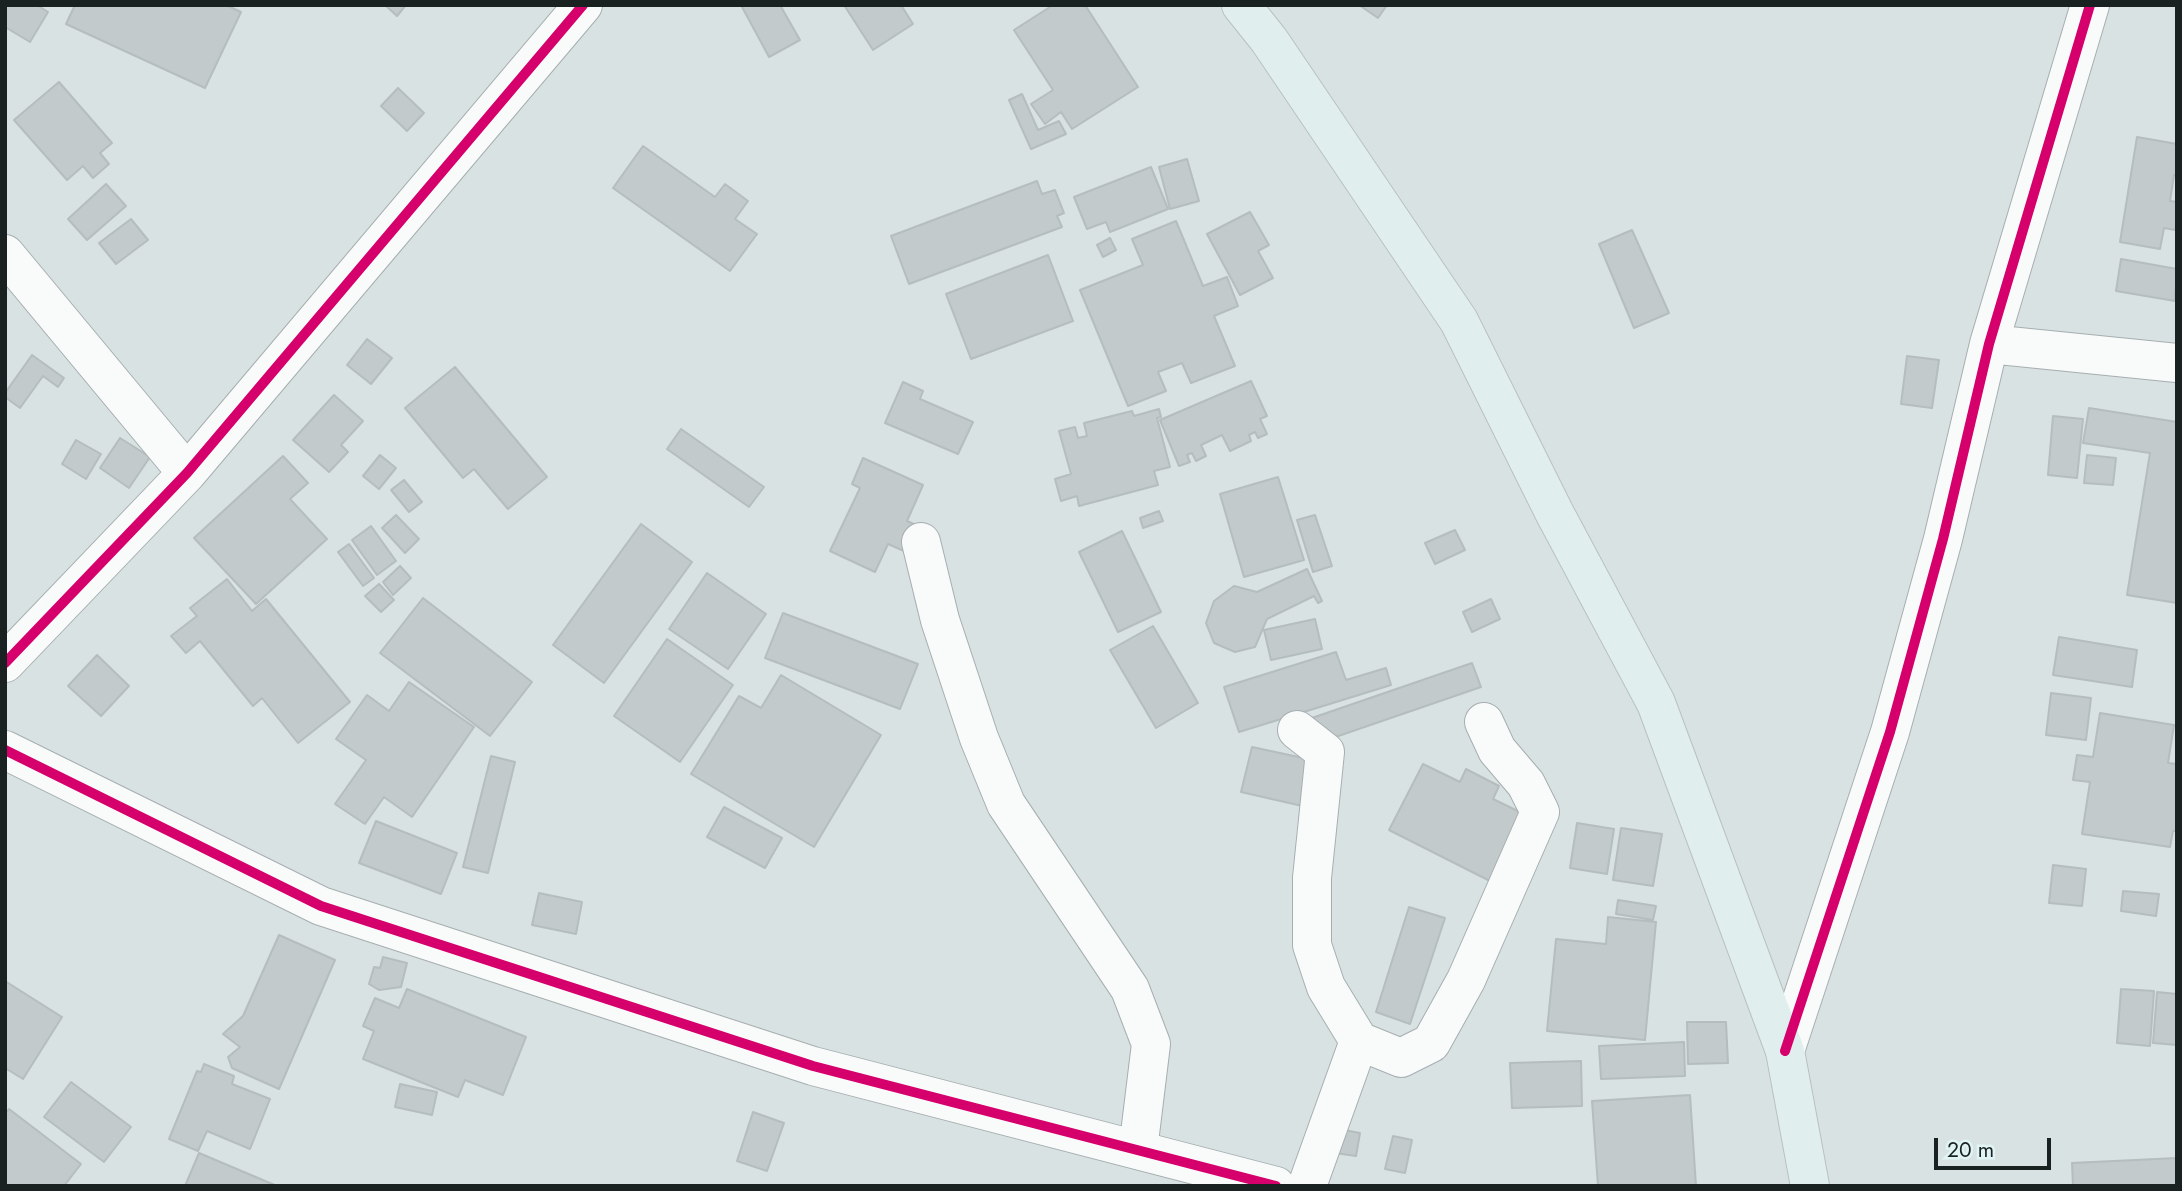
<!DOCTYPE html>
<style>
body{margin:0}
#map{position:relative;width:2182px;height:1191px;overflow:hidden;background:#d8e2e3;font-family:Jost,sans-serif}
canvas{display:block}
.frame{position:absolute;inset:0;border:7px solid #1a2121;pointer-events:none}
.scale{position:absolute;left:1934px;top:1138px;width:117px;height:32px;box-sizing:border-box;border:4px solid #1a2121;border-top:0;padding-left:9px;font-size:21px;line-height:24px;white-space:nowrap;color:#1a2121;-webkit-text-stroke:5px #e1f4f5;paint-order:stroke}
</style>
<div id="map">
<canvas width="2182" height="1191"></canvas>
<div class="frame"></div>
<div class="scale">20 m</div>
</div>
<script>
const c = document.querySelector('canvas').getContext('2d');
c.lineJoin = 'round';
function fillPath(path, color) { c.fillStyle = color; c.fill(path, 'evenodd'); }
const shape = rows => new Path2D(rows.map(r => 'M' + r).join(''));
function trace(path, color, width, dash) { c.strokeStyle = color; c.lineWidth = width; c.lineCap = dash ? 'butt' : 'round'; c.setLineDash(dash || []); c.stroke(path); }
const building = shape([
 [5,5,37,5,48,12,30,42,5,27,5,5],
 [75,5,226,5,241,12,205,88,66,24,75,5],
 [385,5,406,5,397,16,385,5],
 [741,5,780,5,800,40,769,57,741,5],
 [844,5,901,5,913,24,873,50,844,5],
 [1053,5,1085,5,1138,87,1072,129,1061,112,1045,124,1031,104,1053,90,1014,30,1053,5],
 [1359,5,1387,5,1378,18,1359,5],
 [59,82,112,143,100,153,109,164,93,178,83,166,67,180,14,120,59,82],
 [398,88,424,113,407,131,381,106,398,88],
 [1022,94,1038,130,1059,121,1066,134,1031,149,1009,100,1022,94],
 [2137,137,2177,144,2177,175,2174,175,2170,201,2177,202,2177,221,2175,230,2164,228,2160,249,2120,242,2137,137],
 [643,146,715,197,725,184,748,201,735,219,757,234,730,271,613,188,643,146],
 [1187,159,1199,201,1170,209,1159,167,1187,159],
 [1151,167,1168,209,1110,232,1106,222,1087,229,1074,197,1151,167],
 [1037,181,1042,194,1055,190,1064,213,1057,216,1062,227,909,284,891,236,1037,181],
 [106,184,126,206,87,240,68,219,106,184],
 [1250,212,1269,245,1258,251,1273,278,1240,295,1207,234,1250,212],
 [131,219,148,240,116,264,99,243,131,219],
 [1176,221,1203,286,1227,277,1238,306,1214,316,1235,366,1191,383,1182,363,1158,372,1166,391,1128,406,1080,290,1143,265,1132,239,1176,221],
 [1632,230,1669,313,1634,328,1599,244,1632,230],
 [1110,238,1116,250,1103,257,1097,245,1110,238],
 [1048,255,1073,321,971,359,946,294,1048,255],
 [2121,259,2177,269,2175,301,2116,291,2121,259],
 [367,339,392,358,371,384,347,365,367,339],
 [32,355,64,378,58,387,43,376,20,408,5,397,5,393,32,355],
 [1907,356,1939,360,1932,408,1901,404,1907,356],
 [455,367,547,477,508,509,474,469,463,478,405,408,455,367],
 [1251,381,1267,416,1260,419,1267,434,1258,438,1255,432,1249,435,1251,441,1230,451,1222,435,1201,445,1206,456,1196,461,1192,453,1187,455,1190,462,1179,466,1160,420,1251,381],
 [903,382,923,391,920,399,973,422,958,454,885,423,903,382],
 [334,395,363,421,341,445,348,452,329,472,293,440,334,395],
 [2089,408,2177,422,2177,603,2127,595,2150,453,2083,443,2089,408],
 [1159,409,1161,417,1157,418,1170,467,1154,471,1158,485,1079,506,1077,496,1061,501,1055,479,1071,474,1059,431,1075,427,1078,438,1087,436,1084,423,1132,411,1134,416,1159,409],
 [2053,416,2083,419,2077,478,2048,475,2053,416],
 [681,429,764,487,749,507,667,449,681,429],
 [120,438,150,457,129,488,100,468,120,438],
 [76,440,101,454,86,479,62,464,76,440],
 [380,455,396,468,379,489,363,476,380,455],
 [2087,455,2116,458,2113,485,2084,483,2087,455],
 [283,456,308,483,290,499,327,539,256,604,194,538,283,456],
 [863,458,923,485,907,521,916,525,904,551,888,544,875,572,830,551,860,488,852,484,863,458],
 [1278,477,1304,560,1244,577,1220,494,1278,477],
 [404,480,422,502,409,512,391,490,404,480],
 [1159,511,1163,521,1143,528,1140,518,1159,511],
 [396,515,419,539,405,553,382,528,396,515],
 [1315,515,1332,566,1313,572,1297,520,1315,515],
 [641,524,692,562,604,683,553,645,641,524],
 [371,526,396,561,377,575,352,540,371,526],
 [1455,530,1465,550,1435,564,1425,543,1455,530],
 [1122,531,1161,612,1118,632,1079,552,1122,531],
 [349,544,374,578,363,586,338,552,349,544],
 [400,566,411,578,393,595,383,582,400,566],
 [1307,569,1322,601,1318,603,1314,596,1267,619,1255,647,1235,652,1214,643,1206,623,1214,601,1234,586,1257,592,1307,569],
 [707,573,766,614,728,669,669,629,707,573],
 [227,579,252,611,266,599,350,702,298,743,262,698,253,706,200,641,186,653,171,636,197,616,190,608,227,579],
 [379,584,394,600,381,612,365,596,379,584],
 [423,598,532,682,490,736,380,653,423,598],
 [1491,599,1500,619,1472,632,1463,612,1491,599],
 [783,613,918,664,900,709,765,658,783,613],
 [1315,619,1322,649,1271,660,1264,630,1315,619],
 [1153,626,1198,703,1156,728,1110,650,1153,626],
 [2059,637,2137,650,2132,687,2053,675,2059,637],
 [667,639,733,685,680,762,614,716,667,639],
 [1336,652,1346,680,1386,668,1391,685,1239,732,1224,687,1336,652],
 [97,655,129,686,101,716,68,686,97,655],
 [1472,663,1481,687,1318,743,1309,719,1472,663],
 [781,675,881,735,814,847,691,774,739,696,761,708,781,675],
 [409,682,474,727,412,817,384,797,365,824,335,804,366,760,336,739,367,695,389,711,409,682],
 [2051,693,2091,698,2086,740,2046,735,2051,693],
 [2100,713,2174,725,2168,763,2177,764,2177,831,2173,831,2170,847,2082,834,2090,782,2073,780,2077,755,2093,757,2100,713],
 [1252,747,1322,762,1311,808,1241,792,1252,747],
 [491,756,515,762,488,873,463,867,491,756],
 [1423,764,1460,782,1466,769,1499,786,1493,799,1524,814,1490,881,1389,830,1423,764],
 [724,807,782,838,765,868,707,837,724,807],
 [376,821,457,853,441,894,359,863,376,821],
 [1577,823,1614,829,1607,874,1570,868,1577,823],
 [1621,828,1662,834,1653,886,1613,880,1621,828],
 [2053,865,2086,869,2082,906,2049,903,2053,865],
 [2123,891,2159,894,2156,916,2121,911,2123,891],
 [539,893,582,902,576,934,532,925,539,893],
 [1618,900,1656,906,1653,920,1616,914,1618,900],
 [1409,907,1445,918,1410,1024,1376,1012,1409,907],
 [1608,917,1656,922,1645,1040,1547,1031,1556,939,1606,944,1608,917],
 [279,935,335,960,279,1089,232,1068,228,1057,240,1047,223,1034,243,1016,279,935],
 [383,957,407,963,401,987,379,990,369,984,374,967,380,968,383,957],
 [5,981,62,1017,23,1079,5,1068,5,981],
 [407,989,526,1037,503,1095,465,1080,458,1097,363,1059,374,1031,363,1026,375,998,399,1008,407,989],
 [2121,989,2154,991,2150,1046,2117,1043,2121,989],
 [2157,992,2177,994,2177,1045,2153,1043,2157,992],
 [1687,1022,1726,1022,1728,1063,1688,1064,1687,1022],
 [1684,1042,1685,1076,1601,1079,1599,1046,1684,1042],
 [1581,1061,1582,1106,1512,1108,1510,1063,1581,1061],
 [204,1064,234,1076,232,1084,270,1099,250,1149,207,1131,198,1151,169,1139,197,1071,201,1072,204,1064],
 [71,1082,131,1127,104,1162,44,1117,71,1082],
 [400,1084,437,1092,432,1115,395,1107,400,1084],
 [1690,1095,1696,1186,1598,1186,1592,1101,1690,1095],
 [9,1109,81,1164,64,1186,5,1186,5,1114,9,1109],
 [753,1112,784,1123,767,1171,737,1161,753,1112],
 [1339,1129,1360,1133,1356,1156,1335,1153,1339,1129],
 [1393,1136,1412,1140,1405,1173,1385,1169,1393,1136],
 [199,1153,277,1186,185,1186,199,1153],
 [2177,1158,2177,1186,2073,1186,2072,1163,2177,1158]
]);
const street = shape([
 [5,254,187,473],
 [1989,344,2177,363],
 [921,542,940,620,979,738,1006,804,1130,989,1151,1044,1138,1150],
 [5,663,187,473,583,5],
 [1297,730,1325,752,1312,878,1312,945,1326,987,1359,1041,1401,1058,1431,1043,1466,980,1540,812,1526,784,1497,750,1484,722],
 [5,750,321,906,813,1066,1276,1186],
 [1785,1051,1890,732,1943,539,1989,344,2090,5],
 [1307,1186,1359,1041]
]);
const primary = shape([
 [1241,5,1269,40,1459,321,1554,512,1656,703,1785,1051,1810,1186]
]);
const cycleway = shape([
 [5,663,187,473,583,5],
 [5,750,321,906,813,1066,1276,1186],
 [1785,1051,1890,732,1943,539,1989,344,2090,5]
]);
fillPath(building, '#c2cacb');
trace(building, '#b5bdbd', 2);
trace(street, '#a7aeaf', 40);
trace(primary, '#bac0c0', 40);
trace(street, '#f9fbfb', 38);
trace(primary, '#e0eeee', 38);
trace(cycleway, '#d6006c', 10);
</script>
